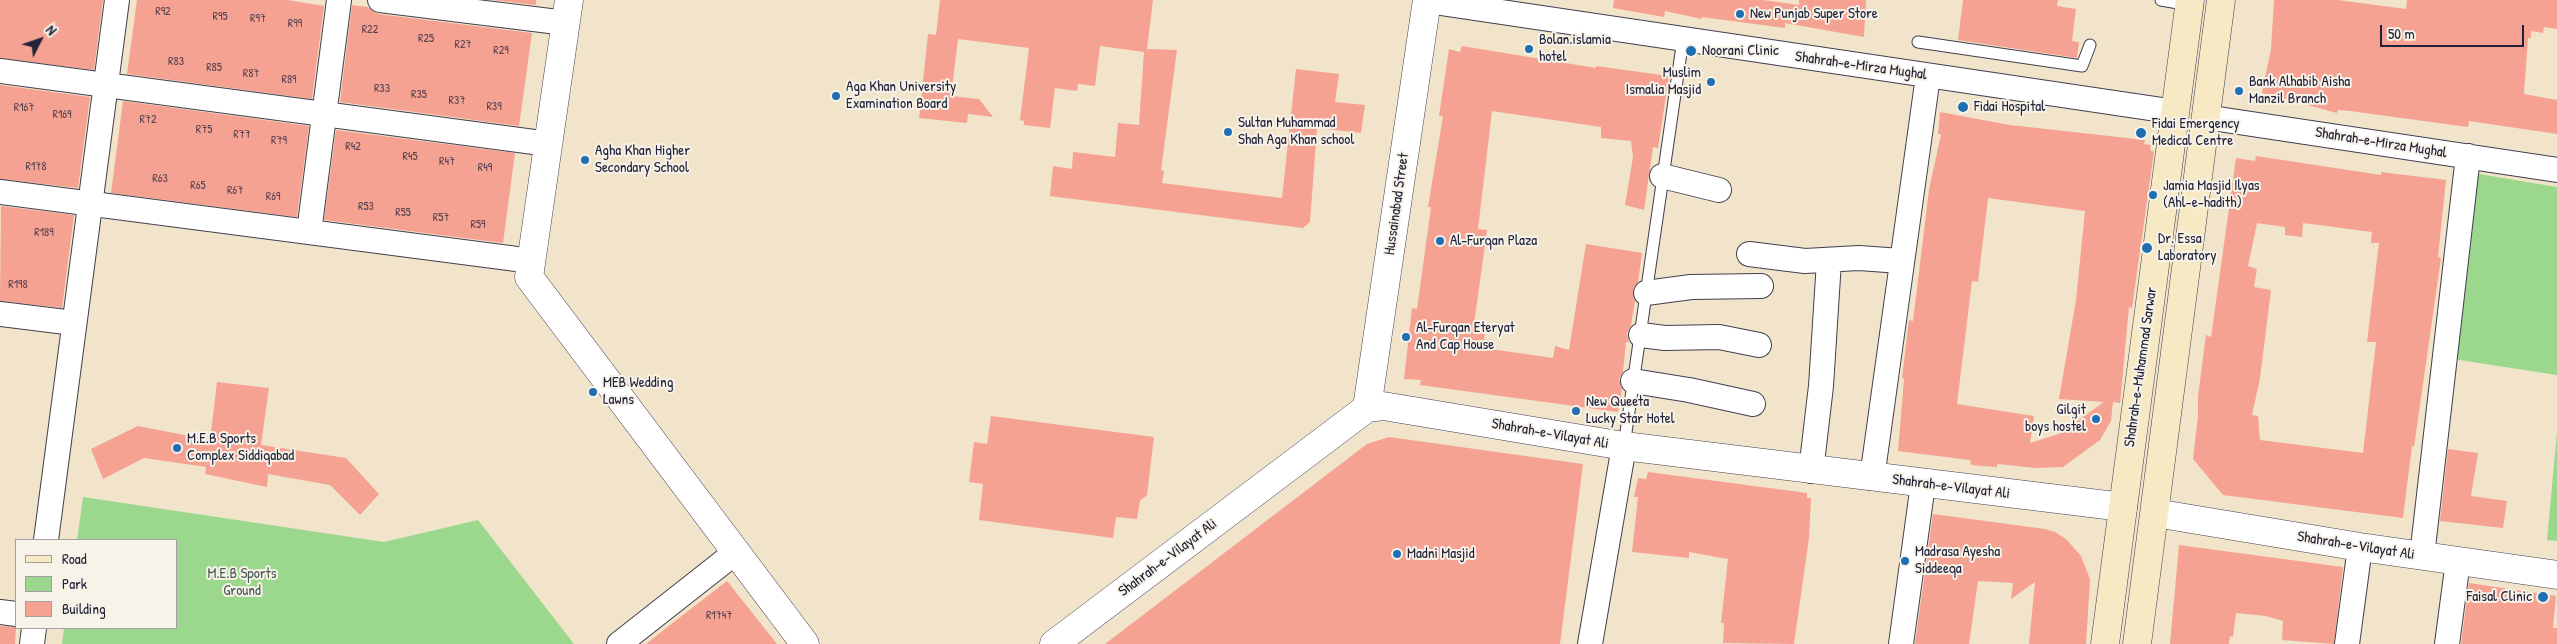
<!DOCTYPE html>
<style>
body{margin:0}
#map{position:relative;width:2557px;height:644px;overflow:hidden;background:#f1e4ca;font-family:"Patrick Hand",sans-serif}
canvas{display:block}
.legend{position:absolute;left:15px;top:539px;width:162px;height:90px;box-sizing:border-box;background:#f7f3e8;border:1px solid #a29fa3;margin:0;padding:6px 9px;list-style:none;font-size:15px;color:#22223b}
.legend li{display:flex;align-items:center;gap:10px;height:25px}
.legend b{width:25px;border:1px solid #a29fa3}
.north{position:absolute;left:15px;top:15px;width:50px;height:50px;-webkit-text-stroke:4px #f7f3e8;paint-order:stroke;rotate:49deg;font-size:14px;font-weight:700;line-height:20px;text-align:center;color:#22223b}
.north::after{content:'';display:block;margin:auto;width:18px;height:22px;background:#22223b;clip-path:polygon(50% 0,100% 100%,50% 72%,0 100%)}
.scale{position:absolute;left:2380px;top:25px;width:144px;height:22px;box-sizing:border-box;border:2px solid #22223b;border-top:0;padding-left:6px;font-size:15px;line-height:18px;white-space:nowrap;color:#22223b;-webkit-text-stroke:4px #f7f3e8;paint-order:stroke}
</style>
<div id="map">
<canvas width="2557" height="644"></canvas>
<ul class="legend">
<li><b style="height:6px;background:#f6e9c3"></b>Road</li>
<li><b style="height:14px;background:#9bd88d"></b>Park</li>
<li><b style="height:14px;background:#f5a292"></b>Building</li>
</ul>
<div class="north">N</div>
<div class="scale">50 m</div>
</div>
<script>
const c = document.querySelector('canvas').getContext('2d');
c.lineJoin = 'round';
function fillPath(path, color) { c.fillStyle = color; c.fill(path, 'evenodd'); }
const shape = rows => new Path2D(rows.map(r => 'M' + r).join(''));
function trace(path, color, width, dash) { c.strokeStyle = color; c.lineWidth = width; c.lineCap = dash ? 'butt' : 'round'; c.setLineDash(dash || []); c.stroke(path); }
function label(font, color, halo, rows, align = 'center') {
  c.font = font + ' "Patrick Hand",sans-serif'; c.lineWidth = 4; c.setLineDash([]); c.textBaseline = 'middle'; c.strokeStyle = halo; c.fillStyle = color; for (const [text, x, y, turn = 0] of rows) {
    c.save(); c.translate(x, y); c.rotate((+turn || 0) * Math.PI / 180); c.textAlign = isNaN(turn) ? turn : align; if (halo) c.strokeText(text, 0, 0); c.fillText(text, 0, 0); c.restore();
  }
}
const green = shape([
 [2473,173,2557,187,2557,375,2453,359],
 [2557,432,2557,541,2547,540],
 [83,497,384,542,478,520,574,644,62,644,64,628,176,628,176,540,77,540]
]);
const building = shape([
 [0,0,103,0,94,70,0,58],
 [137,0,288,0,324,6,312,99,127,74],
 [492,0,536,0,536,5],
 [940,0,1153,0,1147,49,1177,50,1161,170,1164,171,1162,183,1282,198,1296,69,1339,74,1335,102,1365,105,1361,133,1317,128,1310,222,1303,228,1050,196,1053,166,1072,169,1073,152,1115,157,1118,123,1139,125,1144,52,1100,46,1095,86,1078,84,1077,91,1055,88,1050,128,1024,125,1024,121,1020,120,1029,48,958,39,951,96,979,99,993,117,968,114,967,123,919,118,928,34,936,35],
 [1614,0,1763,0,1799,5,1799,0,1866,0,1864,37,1785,23,1785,28,1702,17,1702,19,1665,11,1664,17,1613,8],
 [1963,0,2058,0,2057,6,2076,9,2072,41,2079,42,2077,58,1958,40],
 [2274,0,2338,0,2406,9,2407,0,2557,0,2557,29,2544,27,2543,33,2531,31,2531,38,2528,38,2524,94,2557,100,2557,134,2469,121,2468,127,2350,111,2338,110,2337,113,2262,93,2271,49],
 [352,5,368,7,378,14,532,33,519,126,340,102],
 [1462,46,1596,68,1596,66,1669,76,1658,148,1653,147,1644,210,1625,205,1633,157,1631,141,1601,138,1601,127,1492,111,1478,229,1487,230,1473,332,1485,334,1483,348,1553,358,1555,346,1569,350,1586,244,1642,253,1638,282,1633,288,1635,301,1631,325,1627,333,1629,342,1626,342,1623,372,1619,379,1622,388,1618,412,1420,385,1421,380,1404,379,1412,308,1417,309,1431,207,1428,207,1443,116,1439,116,1449,49,1460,52],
 [0,85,90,97,78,188,0,179],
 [123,101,309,126,297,217,111,193],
 [1940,112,2010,125,2145,140,2144,144,2151,145,2150,150,2154,152,2132,308,2129,307,2120,403,2113,402,2111,421,2100,440,2063,467,2036,468,1997,464,1997,467,1982,466,1971,465,1970,460,1898,451,1904,379,1902,378,1909,320,1913,321,1929,190,1941,134,1938,134],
 [1988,198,2085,211,2076,300,2059,399,2104,402,2059,434,2030,443,2034,416,1957,404,1972,281,1978,282],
 [336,130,515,153,503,243,324,220],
 [2256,156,2381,175,2381,172,2446,180,2438,257,2441,258,2414,447,2412,446,2403,518,2223,495,2193,459,2198,416,2198,396,2206,335,2211,337,2236,158,2255,161],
 [2257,223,2285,227,2285,235,2302,237,2303,223,2372,232,2371,243,2379,243,2367,342,2376,342,2363,453,2260,440,2258,416,2252,415,2260,378,2271,290,2254,287,2257,269,2248,266],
 [1,206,74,215,62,308,0,301],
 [217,382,269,388,261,445,346,458,379,494,360,515,330,485,268,474,267,487,205,474,206,467,144,458,103,479,91,449,138,426,210,440],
 [991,416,1154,437,1147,495,1140,501,1137,519,1116,517,1113,538,979,520,983,484,969,482,974,442,987,444],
 [1389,437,1583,464,1560,644,1105,644,1367,444],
 [2448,449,2478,453,2471,496,2507,501,2503,528,2440,521],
 [1648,472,1807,493,1807,498,1811,498,1809,538,1794,644,1723,643,1724,623,1721,623,1728,559,1689,552,1689,558,1632,552,1638,497,1634,497,1638,478,1646,479],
 [1933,514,2045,529,2055,532,2066,539,2081,556,2090,579,2086,644,2029,644,2035,582,2011,599,2013,583,1978,581,1969,644,1915,644],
 [2179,545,2343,567,2334,644,2282,640,2283,621,2266,616,2236,613,2233,637,2230,636,2229,644,2170,644],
 [727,581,777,644,646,644,679,618],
 [2469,583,2556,596,2553,628,2557,628,2557,644,2461,644],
 [0,626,16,627,15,644,0,644]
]);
const service = shape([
 [2161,0,2190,5],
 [1918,42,2082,66,2090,45],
 [1624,446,1683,39]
]);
const minor = shape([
 [380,0,566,23],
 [1427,1,2176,112],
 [0,71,549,144],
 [2205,117,2557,170],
 [1662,176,1719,190],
 [0,192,532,261],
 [309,232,339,0],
 [1749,254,1805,261,1859,258,1901,261],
 [1646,293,1691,287,1761,286],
 [0,314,74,323],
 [1641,335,1665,338,1719,337,1759,345],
 [1633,381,1689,390,1753,404],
 [1811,471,1821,386,1829,261],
 [1872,478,1928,76],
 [46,540,117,0],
 [2422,556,2468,156],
 [0,612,16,614],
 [32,644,34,628],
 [619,644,736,552],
 [1590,644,1624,446],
 [1901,644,1923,484],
 [2347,644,2360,547],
 [2447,644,2458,561]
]);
const tertiary = shape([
 [569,0,529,277,805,644],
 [1367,408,1427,0],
 [2155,513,2360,547,2557,575],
 [1054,644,1367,408,1383,406,1624,446,2123,507]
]);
const secondary = shape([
 [2105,644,2190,0],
 [2137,644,2221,0]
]);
const markers = [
 [1740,14,5,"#1f6fb2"],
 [1529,49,5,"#1f6fb2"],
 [1691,51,6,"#1f6fb2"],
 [1711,82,5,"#1f6fb2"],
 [2239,91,5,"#1f6fb2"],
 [836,96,5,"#1f6fb2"],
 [1963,107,6,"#1f6fb2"],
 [1228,132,5,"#1f6fb2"],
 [2141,133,6,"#1f6fb2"],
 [585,160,5,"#1f6fb2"],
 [2153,195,5,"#1f6fb2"],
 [1440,241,5,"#1f6fb2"],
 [2147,248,6,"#1f6fb2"],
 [1406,337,5,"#1f6fb2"],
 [593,392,5,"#1f6fb2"],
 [1576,411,5,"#1f6fb2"],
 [2096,419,5,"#1f6fb2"],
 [177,448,5,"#1f6fb2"],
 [1397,554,5,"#1f6fb2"],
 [1905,561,5,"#1f6fb2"],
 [2543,597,6,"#1f6fb2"]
];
const numberNames = [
 ["R92",163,12],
 ["R95",220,17],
 ["R97",258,19],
 ["R99",295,24],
 ["R22",370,30],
 ["R25",426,39],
 ["R27",463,45],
 ["R29",501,51],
 ["R83",176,62],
 ["R85",214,68],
 ["R87",251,74],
 ["R89",289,80],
 ["R33",382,89],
 ["R35",419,95],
 ["R37",457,101],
 ["R39",494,107],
 ["R167",24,108],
 ["R169",62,115],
 ["R72",148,120],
 ["R75",204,130],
 ["R77",242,135],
 ["R79",279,141],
 ["R42",353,147],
 ["R45",410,157],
 ["R47",447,162],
 ["R178",36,167],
 ["R49",485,168],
 ["R63",160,179],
 ["R65",198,186],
 ["R67",235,191],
 ["R69",273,197],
 ["R53",366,207],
 ["R55",403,213],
 ["R57",441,218],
 ["R59",478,225],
 ["R189",44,233],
 ["R198",18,285],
 ["R1747",719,616]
];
const poiNames = [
 ["New Punjab Super Store",1750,14],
 ["Bolan.islamia",1539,40],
 ["hotel",1539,57],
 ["Noorani Clinic",1702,51],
 ["Muslim",1701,73,"right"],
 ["Ismalia Masjid",1701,90,"right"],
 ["Bank Alhabib Aisha",2249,82],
 ["Manzil Branch",2249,99],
 ["Aga Khan University",846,87],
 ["Examination Board",846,104],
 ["Fidai Hospital",1974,107],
 ["Sultan Muhammad",1238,123],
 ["Shah Aga Khan school",1238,140],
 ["Fidai Emergency",2152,124],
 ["Medical Centre",2152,141],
 ["Agha Khan Higher",595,151],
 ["Secondary School",595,168],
 ["Jamia Masjid Ilyas",2163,186],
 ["(Ahl-e-hadith)",2163,203],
 ["Dr. Essa",2158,239],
 ["Laboratory",2158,256],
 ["Al-Furqan Plaza",1450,241],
 ["Al-Furqan Eteryat",1416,328],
 ["And Cap House",1416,345],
 ["MEB Wedding",603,383],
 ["Lawns",603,400],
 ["New Queeta",1586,402],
 ["Lucky Star Hotel",1586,419],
 ["Gilgit",2086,410,"right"],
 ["boys hostel",2086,427,"right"],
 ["M.E.B Sports",187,439],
 ["Complex Siddiqabad",187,456],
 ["Madrasa Ayesha",1915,552],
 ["Siddeeqa",1915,569],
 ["Madni Masjid",1407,554],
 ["Faisal Clinic",2532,597,"right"]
];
const streetNames = [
 ["Shahrah-e-Mirza Mughal",1861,66,8],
 ["Shahrah-e-Mirza Mughal",2381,143,9],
 ["Hussainabad Street",1397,204,-82],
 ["Shahrah-e-Muhammad Sarwar",2141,367,-82],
 ["Shahrah-e-Vilayat Ali",1550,434,10],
 ["Shahrah-e-Vilayat Ali",1951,487,7],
 ["Shahrah-e-Vilayat Ali",2356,546,9],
 ["Shahrah-e-Vilayat Ali",1168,558,-37]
];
const parkNames = [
 ["M.E.B Sports",242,574],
 ["Ground",242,591]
];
fillPath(green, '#9bd88d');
fillPath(building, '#f5a292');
trace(service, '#413f50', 13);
trace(minor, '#413f50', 26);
trace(tertiary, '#413f50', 29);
trace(secondary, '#413f50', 29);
trace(service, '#fff', 11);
trace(minor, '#fff', 24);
trace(tertiary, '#fff', 28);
trace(secondary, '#f6e9c3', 28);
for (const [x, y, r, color] of markers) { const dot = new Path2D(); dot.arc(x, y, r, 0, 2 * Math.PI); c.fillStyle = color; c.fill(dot); trace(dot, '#f7f3e8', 2); }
label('12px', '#574251', null, numberNames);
label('15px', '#22223b', '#f7f3e8', poiNames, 'left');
label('15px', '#22223b', '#f7f3e8', streetNames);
label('15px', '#465954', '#f7f3e8', parkNames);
</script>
